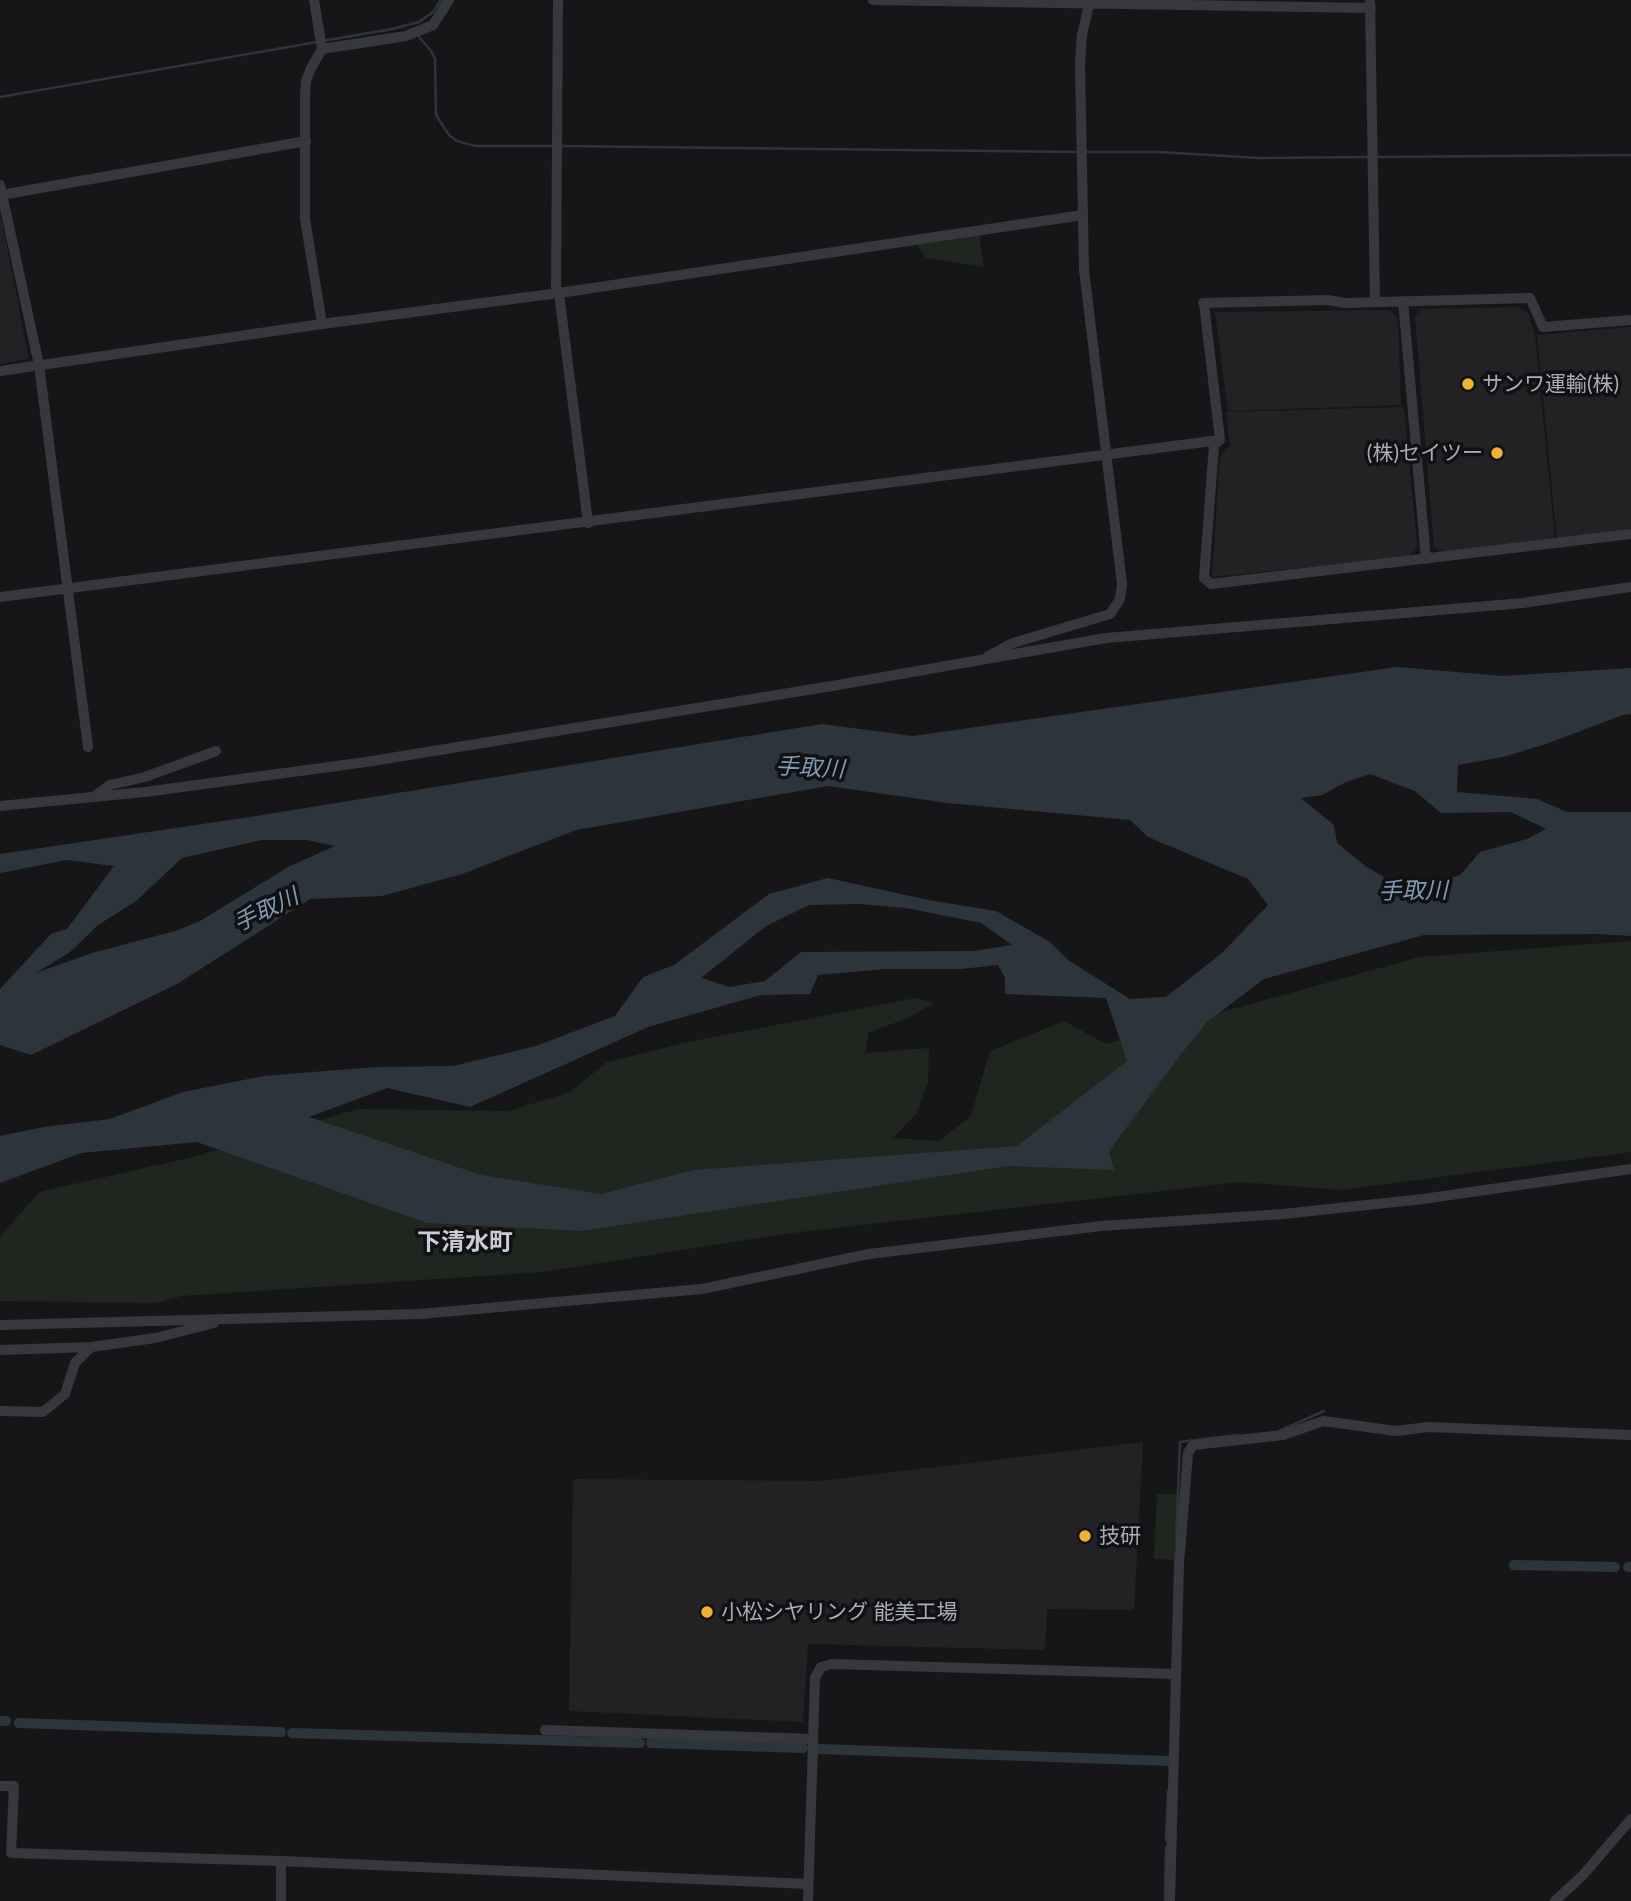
<!DOCTYPE html>
<meta charset="utf-8">
<style>
body{margin:0}
canvas{display:block;background:#161618}
</style>
<canvas width="1631" height="1901"></canvas>
<script>
const c = document.querySelector('canvas').getContext('2d');
c.lineJoin = 'round';
function fillPath(path, color) { c.fillStyle = color; c.fill(path, 'evenodd'); }
const shape = rows => new Path2D(rows.map(r => 'M' + r).join(''));
function trace(path, color, width, dash) { c.strokeStyle = color; c.lineWidth = width; c.lineCap = dash ? 'butt' : 'round'; c.setLineDash(dash || []); c.stroke(path); }
function label(font, color, halo, rows, align = 'center') {
  c.font = font + ' Lato,"Noto Sans JP",sans-serif'; c.lineWidth = 7; c.setLineDash([]); c.textBaseline = 'middle'; c.strokeStyle = halo; c.fillStyle = color; for (const [text, x, y, turn = 0] of rows) {
    c.save(); c.translate(x, y); c.rotate((+turn || 0) * Math.PI / 180); c.textAlign = isNaN(turn) ? turn : align; if (halo) c.strokeText(text, 0, 0); c.fillText(text, 0, 0); c.restore();
  }
}
const built = shape([
 [0,211,29,359,0,364],
 [1519,307,1529,314,1535,336,1555,540,1444,554,1434,547,1415,316,1422,309],
 [1390,310,1398,319,1401,405,1228,411,1215,312],
 [1631,327,1631,530,1557,540,1537,335],
 [1404,407,1417,546,1408,557,1212,577,1220,456,1230,446,1226,412],
 [1143,1442,1134,1610,1047,1609,1045,1650,808,1644,803,1722,569,1711,573,1479,820,1481]
]);
const green = shape([
 [979,235,984,267,926,258,917,245],
 [1631,941,1631,1152,1340,1190,1241,1182,783,1234,543,1272,181,1296,156,1303,0,1301,0,1237,39,1192,198,1156,358,1109,509,1111,570,1092,607,1062,683,1043,916,998,934,1003,906,1019,869,1032,865,1053,929,1048,928,1082,917,1113,893,1138,939,1141,971,1116,990,1051,1064,1021,1106,1044,1420,957],
 [1157,1494,1178,1494,1175,1560,1154,1559]
]);
const water = shape([
 [1397,667,1503,676,1631,668,1631,714,1623,715,1546,744,1503,757,1458,765,1457,792,1537,799,1567,812,1631,812,1631,936,1598,934,1424,935,1264,979,1207,1022,1182,1053,1109,1151,1114,1170,1008,1166,581,1231,427,1223,197,1142,81,1153,0,1183,0,1136,44,1127,110,1119,183,1092,264,1076,376,1067,453,1066,536,1046,615,1016,643,977,674,965,769,894,828,878,928,900,996,911,1050,942,1068,960,1130,999,1166,997,1222,953,1268,905,1248,879,1148,837,1130,820,948,803,828,786,576,830,462,874,382,896,310,899,177,984,31,1055,0,1045,0,989,51,934,67,929,114,866,67,860,0,873,0,854,250,817,822,724,913,736],
 [1370,774,1415,791,1441,813,1511,812,1546,829,1527,839,1480,852,1460,875,1441,881,1395,884,1364,865,1337,843,1334,825,1301,798,1322,795,1346,782],
 [262,840,307,840,335,846,290,866,200,921,175,931,92,953,36,973,70,952,98,925,136,901,182,858],
 [860,904,906,908,981,923,1012,945,974,951,801,952,765,981,730,987,701,978,766,926,809,905],
 [998,965,1005,978,1005,994,1106,998,1127,1061,1017,1146,694,1170,601,1194,481,1175,309,1117,387,1088,470,1107,648,1027,761,995,810,994,818,975,886,969,961,969]
]);
const stream = shape([
 [419,37,431,51,435,59,436,115,449,135,457,141,475,146,553,146],
 [0,97,392,29,419,22,433,12,441,0],
 [560,146,1078,152],
 [1085,152,1160,152,1259,158,1369,157],
 [1375,157,1631,155],
 [1279,1431,1324,1411],
 [1176,1541,1180,1442,1238,1435],
 [1166,1840,1168,1791],
 [1165,1901,1166,1847]
]);
const canal = shape([
 [1514,1565,1615,1567],
 [1628,1567,1631,1567],
 [0,1721,6,1721],
 [19,1723,281,1732],
 [292,1733,640,1743],
 [651,1743,803,1748],
 [819,1749,1169,1761]
]);
const minor = shape([
 [314,0,322,49],
 [558,0,556,288,559,293,588,523],
 [873,0,1371,8],
 [1370,0,1375,302],
 [0,185,39,365,88,747],
 [1,195,306,141],
 [1403,301,1426,559],
 [1203,303,1328,300,1344,303,1530,298,1543,327,1631,320],
 [1204,303,1220,440,1214,445,1204,578,1211,584,1631,534],
 [322,324,305,219,305,98,306,81,311,68,322,49,406,36,433,25,449,0],
 [0,371,322,324,559,293,1083,215],
 [0,597,1220,440],
 [987,657,1013,643,1110,614,1120,599,1122,584,1084,270,1080,64,1082,35,1090,0],
 [93,797,110,785,145,777,216,751],
 [0,806,145,792,366,762,832,686,1106,638,1523,603,1631,587],
 [0,1325,420,1314,702,1289,869,1254,1101,1226,1283,1214,1423,1199,1631,1169],
 [0,1350,91,1347],
 [0,1411,43,1412,65,1394,75,1363,91,1347,155,1338,214,1323],
 [545,1730,813,1739],
 [0,1786,14,1786,11,1853,281,1861,808,1884],
 [281,1901,281,1861],
 [808,1901,815,1678,821,1667,832,1664,1176,1674],
 [1170,1901,1179,1564,1188,1453,1193,1445,1283,1435,1323,1421,1396,1431,1428,1427,1631,1435],
 [1555,1901,1583,1875,1631,1819]
]);
const markers = [
 [1468,384,7,"#f2b134"],
 [1497,453,7,"#f2b134"],
 [1085,1536,7,"#f2b134"],
 [707,1612,7,"#f2b134"]
];
const poiNames = [
 ["サンワ運輸(株)",1482,384],
 ["(株)セイツー",1483,453,"right"],
 ["技研",1099,1536],
 ["小松シヤリング 能美工場",721,1612]
];
const waterNames = [
 ["手取川",810,768,3],
 ["手取川",1413,891,-1],
 ["手取川",266,910,-26]
];
const quarterNames = [
 ["下清水町",465,1242]
];
fillPath(built, '#222225');
fillPath(green, '#1e261f');
fillPath(water, '#2c353c');
trace(stream, '#2c353c', 2.5);
trace(canal, '#2c353c', 10);
trace(minor, '#37383d', 10);
for (const [x, y, r, color] of markers) { const dot = new Path2D(); dot.arc(x, y, r, 0, 2 * Math.PI); c.fillStyle = color; c.fill(dot); trace(dot, '#111113', 2.5); }
label('21px', '#a8adb8', '#111113', poiNames, 'left');
label('italic 23px', '#7f9bb3', '#111113', waterNames);
label('bold 24px', '#c9ccd4', '#111113', quarterNames);
</script>
